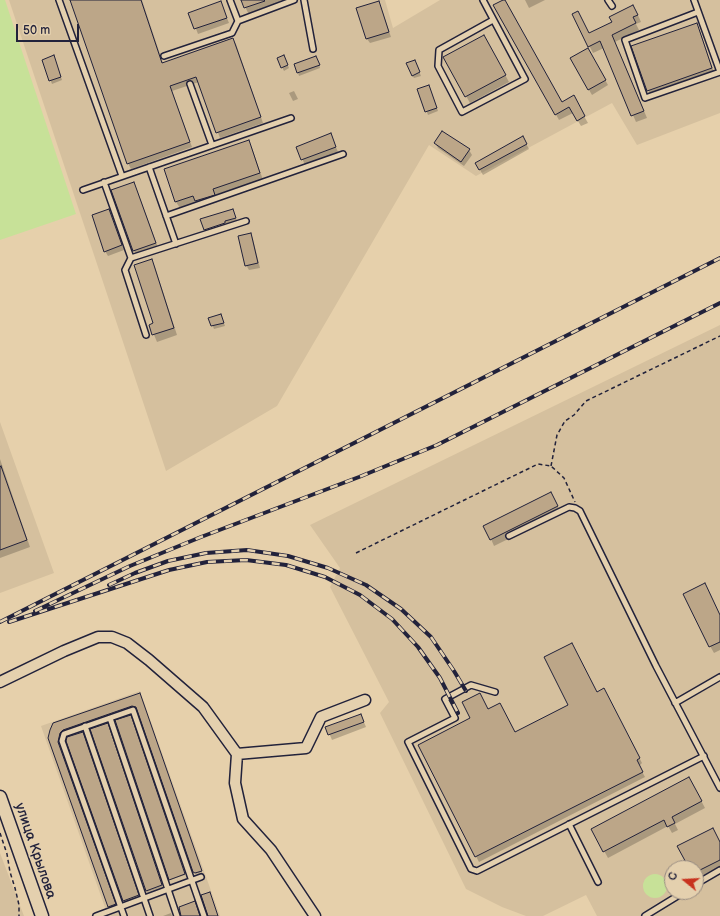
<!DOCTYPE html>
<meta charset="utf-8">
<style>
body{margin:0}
#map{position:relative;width:720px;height:916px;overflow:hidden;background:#e6d0ab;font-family:"Balsamiq Sans",sans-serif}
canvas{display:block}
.north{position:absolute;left:664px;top:860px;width:40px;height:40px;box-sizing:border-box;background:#e4d0ae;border:1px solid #968a80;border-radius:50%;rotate:288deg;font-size:11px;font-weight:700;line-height:16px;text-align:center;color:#22223b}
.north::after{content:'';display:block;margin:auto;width:14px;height:18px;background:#c8321e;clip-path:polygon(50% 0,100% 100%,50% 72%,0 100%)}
.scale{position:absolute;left:16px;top:24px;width:63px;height:18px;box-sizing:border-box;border:2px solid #22223b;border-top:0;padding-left:5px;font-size:12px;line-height:14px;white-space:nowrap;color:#22223b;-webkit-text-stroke:3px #e4d0ae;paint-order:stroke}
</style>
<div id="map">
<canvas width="720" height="916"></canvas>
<div class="north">С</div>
<div class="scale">50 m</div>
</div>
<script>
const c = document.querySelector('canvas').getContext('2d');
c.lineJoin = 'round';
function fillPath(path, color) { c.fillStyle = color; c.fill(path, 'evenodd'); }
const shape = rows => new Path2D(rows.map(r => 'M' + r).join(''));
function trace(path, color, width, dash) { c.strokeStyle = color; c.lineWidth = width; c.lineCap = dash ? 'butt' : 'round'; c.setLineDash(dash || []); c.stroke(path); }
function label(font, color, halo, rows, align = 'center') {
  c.font = font + ' "Balsamiq Sans",sans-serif'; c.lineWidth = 3; c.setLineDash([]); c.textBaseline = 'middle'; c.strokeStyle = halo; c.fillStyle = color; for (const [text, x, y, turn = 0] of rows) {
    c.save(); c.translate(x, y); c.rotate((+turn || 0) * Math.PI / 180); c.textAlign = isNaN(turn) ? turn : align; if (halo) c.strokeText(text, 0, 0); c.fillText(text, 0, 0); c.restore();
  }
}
const built = shape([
 [9,0,385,0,393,28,440,0,720,0,720,113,637,145,612,103,476,176,429,145,277,406,166,471],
 [720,325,720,916,597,916,586,895,543,916,526,916,502,907,466,889,380,713,389,702,330,587,340,568,310,525],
 [672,868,696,868,696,892,672,892],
 [0,422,54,573,0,593],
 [140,691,220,916,108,916,41,726],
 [0,853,24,916,0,916]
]);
const green = shape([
 [0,0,5,0,76,214,0,240],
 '643 886a12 12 0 1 1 24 0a12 12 0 1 1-24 0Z'
]);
const shadow = shape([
 [71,0,142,0,163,63,233,39,236,44,263,123,220,138,199,82,172,91,192,147,131,169,128,163],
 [242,0,290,0,249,15],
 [525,0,545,0,529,8],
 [378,2,381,7,391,37,370,43,367,39],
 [495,6,562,103,573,97,588,123,581,126,573,113,559,120],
 [223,8,229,23,198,34,190,13],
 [637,13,641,22,636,24,639,30,615,42,647,118,636,122,604,48,593,53,573,14,589,34],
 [696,25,700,31,715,75,652,97,648,90],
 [484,36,509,82,470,103,445,58],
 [588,50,608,85,592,95,571,59],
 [54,57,62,80,52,84,43,60],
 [278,59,285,59,289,68,284,71],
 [318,60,320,68,299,76,298,73],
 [416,64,421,76,414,78,412,75],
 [430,89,438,111,428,115,419,90],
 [294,91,298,99,293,101,289,93],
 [331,135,338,152,305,165,297,147],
 [523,138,529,149,483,175,476,163],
 [248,141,252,148,263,180,216,196,218,202,200,208,197,202,180,208,176,202],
 [435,143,469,150,472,155,464,166,438,148],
 [133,183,137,190,159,250,138,257,134,251],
 [233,210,238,223,207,235,201,220],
 [109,211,124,250,108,256,105,251],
 [251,234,253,239,260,268,249,270,246,265],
 [151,260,155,267,177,335,157,342,150,325,154,324],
 [221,315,225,326,214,329,210,319],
 [0,459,30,547,0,558],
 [555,500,561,513,494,546,491,539],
 [720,615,720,650,714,653,710,646],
 [597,693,606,694,642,763,639,766,645,777,479,862,419,745,488,710,515,733,569,705],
 [140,695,202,872,196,874,195,873,137,708,133,707,63,731,60,734,58,744,115,906,110,908,51,745,51,730],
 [361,715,366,727,332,740,327,728],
 [131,717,185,875,170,880,170,879],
 [108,725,162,887,147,892,147,891],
 [83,734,139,897,124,902,124,901],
 [693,785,705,808,675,824,678,830,672,833,668,826,608,858,592,829],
 [720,843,720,868,697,880,696,868,690,868],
 [171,913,172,916,163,916]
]);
const building = shape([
 [70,0,141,0,162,63,233,38,261,117,216,133,196,77,170,86,190,142,127,164,70,0],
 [241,0,264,0,265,1,244,8,241,0],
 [503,0,505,0,562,102,574,95,585,116,577,121,569,107,555,115,493,5,503,0],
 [221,1,227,18,194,29,188,13,221,1],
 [379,1,389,32,366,39,356,8,379,1],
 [633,5,638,15,633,17,636,23,612,35,644,111,631,116,600,41,588,47,572,14,578,11,589,33,612,22,609,17,633,5],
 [697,23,712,68,647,91,631,46,697,23],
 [484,35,506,75,465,97,443,57,484,35],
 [588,48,606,80,588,90,570,58,588,48],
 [54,55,61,77,49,81,42,60,54,55],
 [284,55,288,65,281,68,277,58,284,55],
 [316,56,320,65,297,73,294,64,316,56],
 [415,60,420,72,412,76,406,63,415,60],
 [429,85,437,108,425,112,417,89,429,85],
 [442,131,470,149,461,162,434,143,442,131],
 [331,133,336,147,301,160,296,147,331,133],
 [523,136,527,144,479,170,475,163,523,136],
 [249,140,260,173,213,189,215,195,195,201,193,196,175,202,164,169,249,140],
 [134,182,156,243,133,251,111,190,134,182],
 [109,209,122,245,104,252,92,215,109,209],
 [233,209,236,218,225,221,225,223,204,230,200,219,233,209],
 [251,233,258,263,245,266,238,236,251,233],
 [152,259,174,328,152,335,149,325,153,323,134,265,152,259],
 [221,314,224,323,211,326,208,318,221,314],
 [1,466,27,540,0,550,0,467,1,466],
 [551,492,558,506,490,540,483,526,551,492],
 [705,583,720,615,720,642,709,647,683,594,705,583],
 [572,643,597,692,604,688,640,758,637,760,643,772,475,857,418,745,470,718,462,702,480,693,488,709,500,703,515,732,568,705,544,657,572,643],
 [140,693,202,871,195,873,193,872,136,707,132,706,63,730,60,733,58,742,116,904,108,907,48,738,50,730,53,723,140,693],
 [361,714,364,722,328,735,325,727,361,714],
 [131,715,185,874,169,880,115,720,131,715],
 [108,723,162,885,146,891,90,729,108,723],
 [83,732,139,895,123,901,66,741,67,737,83,732],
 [689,777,702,801,672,817,675,823,667,827,664,820,603,852,591,829,689,777],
 [713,828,720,842,720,860,696,872,696,868,689,868,677,846,713,828],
 [210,892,218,916,208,916,201,895,210,892],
 [195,901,200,916,181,916,179,907,195,901]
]);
const path = shape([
 [551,466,557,435,565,421,574,415,586,401,720,336],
 [356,553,538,464,551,466,564,478,575,502],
 [0,833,7,854,10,872,15,888,19,905,19,916]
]);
const service = shape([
 [59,0,122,176],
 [230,0,238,21,294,0],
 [304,0,313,49],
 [483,0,525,79,462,112,438,66,439,50,493,20],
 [608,0,612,6],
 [694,0,720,72,645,98,625,40,698,12],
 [164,56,232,33,238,21],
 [190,84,212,145],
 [149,167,176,244],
 [104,182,131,258,246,221],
 [83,190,291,118],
 [166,216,343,154],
 [131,258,125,270,146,335],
 [509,536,569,507,575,508,580,511,656,666,720,788],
 [495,692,471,685,445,699,455,718,408,742,471,869,477,871,704,756],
 [675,703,720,677],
 [110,718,177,916],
 [85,726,150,916],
 [569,824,598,882],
 [696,884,720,870],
 [96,916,201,877],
 [124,916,62,741,64,734,133,710,204,916],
 [645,916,684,892]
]);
const minor = shape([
 [0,682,64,651,98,637,112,637,127,643,149,660,203,707,237,754,235,783,243,819,271,850,315,916],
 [237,754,306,748,321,717,365,700]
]);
const tertiary = shape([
 [0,797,42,916]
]);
const rail = shape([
 [109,585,135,573,168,561,206,553,247,550,288,556,328,568,366,585,401,609,431,637,454,671,466,691],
 [35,611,130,566,201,537,359,477,437,445,720,303],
 [0,622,720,258],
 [9,622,169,570,207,562,246,560,286,565,325,577,360,595,392,619,418,647,440,678,458,713]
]);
const streetNames = [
 ["улица Крылова",35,851,71]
];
fillPath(built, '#d5c09e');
fillPath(green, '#c7e198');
fillPath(shadow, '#0003');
fillPath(building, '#bca688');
trace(building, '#22223b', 1);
trace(service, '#22223b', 8);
trace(minor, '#22223b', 13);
trace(tertiary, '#22223b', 15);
trace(path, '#22223b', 1.5, [4, 3]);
trace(service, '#e4d0ae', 5);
trace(minor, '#e4d0ae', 10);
trace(tertiary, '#e4d0ae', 12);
trace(rail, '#22223b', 4);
trace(rail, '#e4d0ae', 2.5, [8]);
label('14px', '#22223b', '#e4d0ae', streetNames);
</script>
